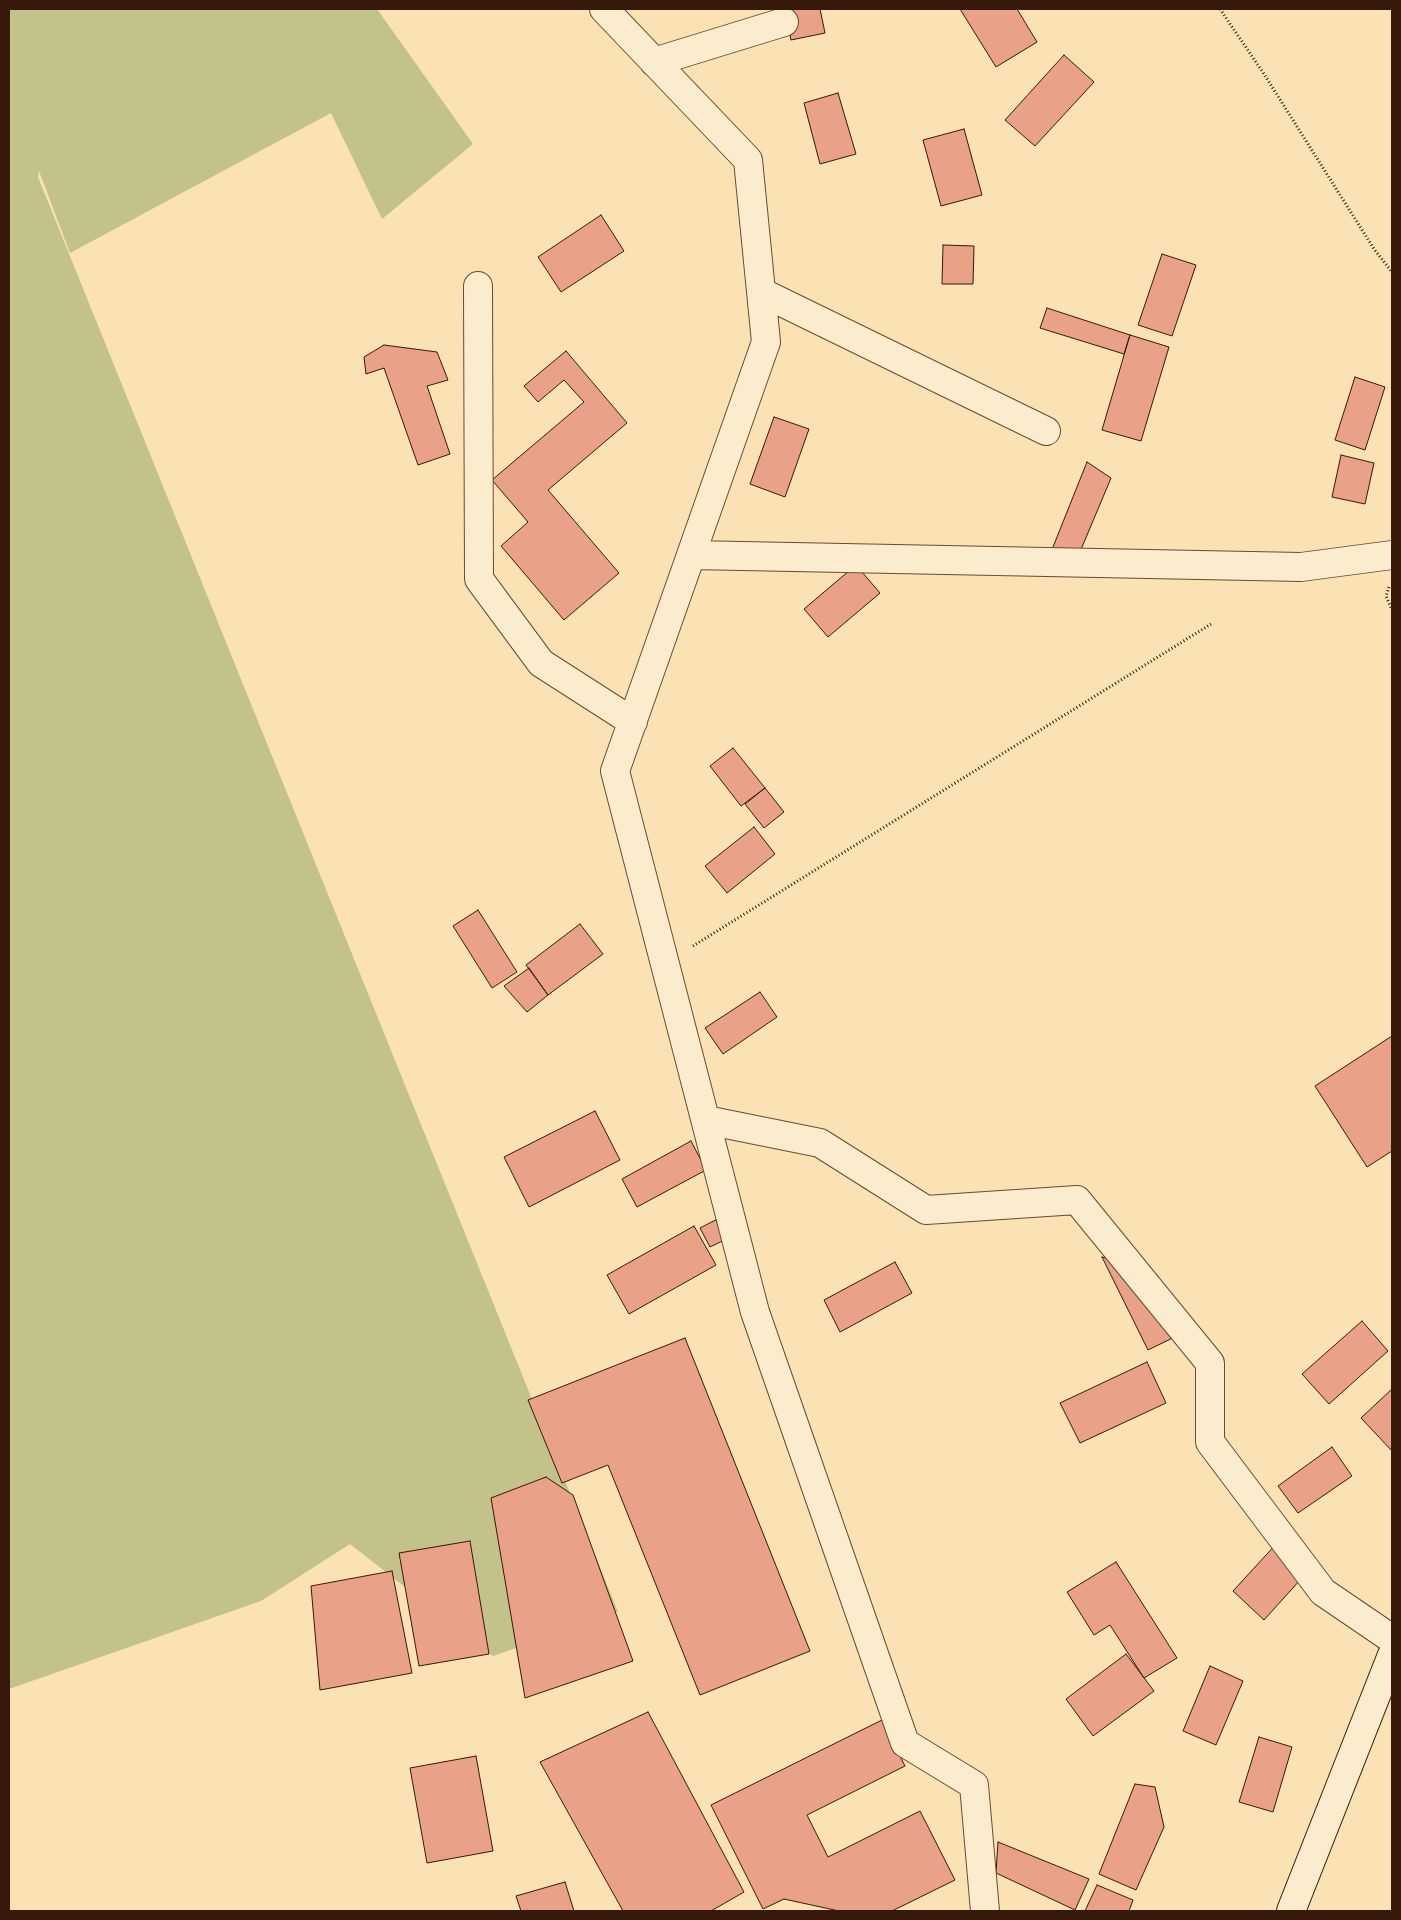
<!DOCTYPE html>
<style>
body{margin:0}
#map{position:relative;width:1401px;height:1920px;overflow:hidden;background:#fae2b4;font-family:"Old Standard TT",serif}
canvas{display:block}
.frame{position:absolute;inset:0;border:10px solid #36190a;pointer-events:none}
</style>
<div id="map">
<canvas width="1401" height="1920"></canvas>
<div class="frame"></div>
</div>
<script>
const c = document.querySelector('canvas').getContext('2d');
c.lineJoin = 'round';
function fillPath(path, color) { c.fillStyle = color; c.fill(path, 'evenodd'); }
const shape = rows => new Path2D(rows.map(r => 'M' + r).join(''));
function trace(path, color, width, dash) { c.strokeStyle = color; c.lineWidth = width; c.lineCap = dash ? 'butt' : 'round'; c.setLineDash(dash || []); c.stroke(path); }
const green = shape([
 [9,9,377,9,473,144,382,219,331,113,70,253,39,171,38,177,618,1612,493,1656,350,1544,261,1601,9,1689]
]);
const building = shape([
 [785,9,820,9,825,33,791,40,785,9],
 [960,9,1017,9,1037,42,996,67,960,9],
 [1064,55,1094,82,1035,146,1005,120,1064,55],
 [838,93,856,154,820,164,804,103,838,93],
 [964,129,982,195,941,206,923,140,964,129],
 [601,215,624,251,561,292,538,257,601,215],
 [943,245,974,246,973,284,942,284,943,245],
 [1162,254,1196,265,1172,336,1138,325,1162,254],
 [1047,308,1130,335,1124,354,1040,328,1047,308],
 [1130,335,1169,347,1141,441,1102,430,1130,335],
 [384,345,437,352,448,380,427,386,450,454,418,465,384,368,366,374,364,357,384,345],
 [566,351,627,423,548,490,619,573,564,620,501,546,528,522,492,480,584,402,564,380,538,402,524,386,566,351],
 [1355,377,1385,387,1365,450,1335,440,1355,377],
 [774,417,809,429,785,497,750,484,774,417],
 [1341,455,1374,463,1365,504,1332,497,1341,455],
 [1087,462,1111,478,1077,559,1051,552,1087,462],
 [856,565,880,593,828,637,804,609,856,565],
 [733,748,765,788,741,806,710,766,733,748],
 [765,788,784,812,764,828,745,804,765,788],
 [754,827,775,854,727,893,705,866,754,827],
 [478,910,517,972,492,988,453,926,478,910],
 [580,924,603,954,548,995,526,965,580,924],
 [529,968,548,995,527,1012,504,986,529,968],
 [760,992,777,1017,723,1054,705,1028,760,992],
 [1392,1036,1392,1151,1367,1167,1315,1086,1392,1036],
 [595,1111,620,1160,529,1207,504,1157,595,1111],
 [691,1141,706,1170,637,1207,622,1179,691,1141],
 [733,1211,743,1231,710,1247,700,1228,733,1211],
 [694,1226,716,1265,629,1314,607,1275,694,1226],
 [1102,1257,1147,1270,1185,1332,1148,1350,1102,1257],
 [895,1262,912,1293,840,1332,824,1300,895,1262],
 [1362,1321,1388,1351,1329,1404,1302,1374,1362,1321],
 [685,1338,810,1651,700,1695,608,1465,562,1483,528,1400,685,1338],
 [1147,1362,1166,1403,1080,1443,1060,1403,1147,1362],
 [1392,1389,1392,1451,1361,1418,1392,1389],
 [1332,1447,1352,1476,1298,1513,1278,1486,1332,1447],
 [546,1477,573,1495,633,1661,525,1698,491,1498,546,1477],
 [470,1541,489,1654,419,1666,399,1553,470,1541],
 [1279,1541,1310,1569,1264,1620,1233,1591,1279,1541],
 [1116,1562,1177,1658,1144,1678,1110,1625,1094,1635,1067,1592,1116,1562],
 [392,1571,412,1673,320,1690,311,1586,392,1571],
 [1126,1654,1154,1691,1093,1736,1066,1699,1126,1654],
 [1210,1666,1243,1681,1216,1745,1183,1731,1210,1666],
 [648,1712,744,1892,711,1911,623,1911,540,1762,648,1712],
 [882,1720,905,1766,807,1815,828,1857,920,1811,955,1880,892,1911,839,1911,784,1899,763,1909,711,1805,882,1720],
 [1259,1737,1292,1747,1273,1812,1239,1802,1259,1737],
 [476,1756,493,1851,427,1863,410,1768,476,1756],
 [1135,1784,1155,1787,1164,1827,1136,1890,1099,1874,1135,1784],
 [998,1842,1089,1879,1075,1910,996,1873,998,1842],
 [565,1882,574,1911,521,1911,516,1896,565,1882],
 [1097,1885,1133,1900,1129,1911,1085,1911,1097,1885]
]);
const path = shape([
 [1220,9,1264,74,1374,249,1392,272],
 [1389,587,1386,596,1392,610],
 [693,946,1211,624]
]);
const street = shape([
 [604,9,748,160,766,342,615,771,755,1312,905,1743,974,1785,985,1911],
 [654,62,784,22],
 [478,286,479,579,541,663,633,722],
 [761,292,1046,431],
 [691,555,1301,567,1392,555],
 [706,1120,820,1143,926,1210,1077,1200,1210,1363,1210,1442,1323,1592,1392,1639]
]);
const secondary = shape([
 [1291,1911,1392,1655]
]);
fillPath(green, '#c2c28a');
fillPath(building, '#e9a187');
trace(building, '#36190a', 1);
trace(street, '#674b34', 30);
trace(secondary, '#36190a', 30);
trace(path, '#36190a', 3, [1, 2.5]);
trace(street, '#fcecce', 28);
trace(secondary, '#fcecce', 28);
</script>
